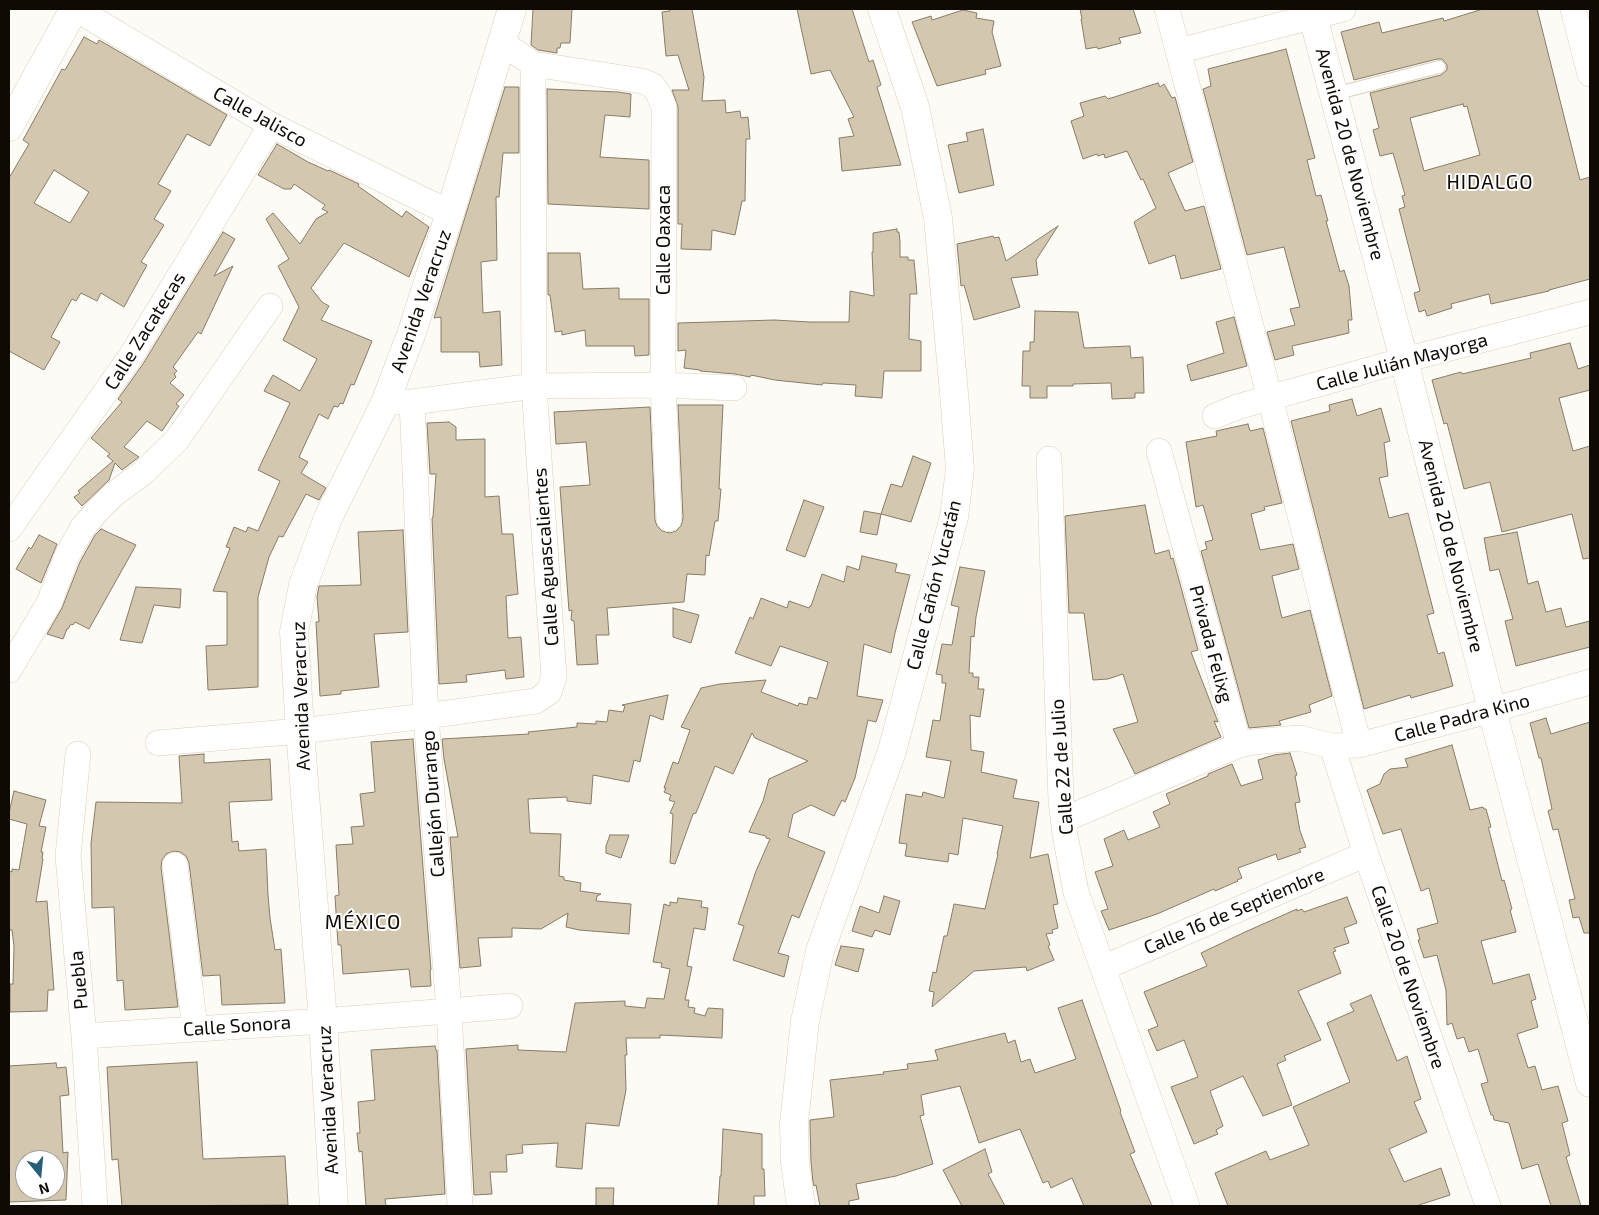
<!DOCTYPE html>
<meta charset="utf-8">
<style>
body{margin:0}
#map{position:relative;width:1599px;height:1215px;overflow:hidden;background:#fdfbf6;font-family:"Exo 2",sans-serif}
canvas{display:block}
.frame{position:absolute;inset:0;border:10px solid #0f0b04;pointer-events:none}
.north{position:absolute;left:15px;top:1150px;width:50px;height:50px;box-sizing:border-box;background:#fff;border:1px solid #9f9d9b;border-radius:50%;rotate:163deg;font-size:14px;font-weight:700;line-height:20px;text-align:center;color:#0f0b04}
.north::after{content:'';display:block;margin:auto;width:18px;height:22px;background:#275f79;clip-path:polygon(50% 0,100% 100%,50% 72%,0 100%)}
</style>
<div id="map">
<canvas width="1599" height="1215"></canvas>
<div class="frame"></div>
<div class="north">N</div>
</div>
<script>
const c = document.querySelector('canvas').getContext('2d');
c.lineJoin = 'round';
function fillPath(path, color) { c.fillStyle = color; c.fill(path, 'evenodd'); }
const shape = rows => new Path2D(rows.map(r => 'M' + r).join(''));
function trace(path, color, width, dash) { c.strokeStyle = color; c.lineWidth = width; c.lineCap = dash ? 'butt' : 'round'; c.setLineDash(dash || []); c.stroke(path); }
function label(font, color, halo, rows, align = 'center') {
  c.font = font + ' "Exo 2",sans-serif'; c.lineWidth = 4; c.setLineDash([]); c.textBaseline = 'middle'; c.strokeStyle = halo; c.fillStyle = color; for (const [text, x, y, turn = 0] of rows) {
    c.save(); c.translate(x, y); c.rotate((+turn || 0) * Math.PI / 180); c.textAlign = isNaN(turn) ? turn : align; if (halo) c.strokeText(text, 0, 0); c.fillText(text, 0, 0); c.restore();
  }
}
const building = shape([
 [533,9,572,9,570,43,561,43,560,48,557,48,557,53,538,50,531,45,533,9],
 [669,9,692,9,704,77,702,101,725,100,726,113,740,111,741,118,748,117,750,139,746,139,745,201,742,201,735,235,712,230,711,250,681,249,682,224,678,224,678,107,672,90,689,90,678,55,666,56,662,12,670,11,669,9],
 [797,9,852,9,869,62,873,60,881,85,877,87,901,165,842,171,839,138,854,136,848,119,854,117,830,70,811,74,797,9],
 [1080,9,1133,9,1141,33,1119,38,1121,43,1098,49,1097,47,1086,49,1081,19,1082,19,1080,9],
 [1483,9,1537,9,1580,180,1590,177,1590,279,1549,290,1549,291,1491,304,1489,294,1451,304,1452,308,1427,316,1425,310,1419,312,1414,293,1420,291,1399,209,1405,207,1402,196,1405,195,1393,153,1380,156,1373,130,1379,128,1370,93,1441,75,1447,70,1447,65,1442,59,1437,59,1354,80,1341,32,1379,22,1382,33,1443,18,1444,21,1483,9],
 [1463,104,1464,107,1467,106,1480,155,1424,171,1410,118,1463,104],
 [963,10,977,13,976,18,994,21,992,32,1001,66,985,70,986,74,937,86,912,22,931,16,932,20,963,10],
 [84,37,97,44,99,40,118,51,227,115,210,146,187,134,158,184,171,191,154,219,164,225,141,262,147,265,124,307,101,293,97,301,81,293,76,301,72,299,51,337,60,342,44,370,9,351,9,178,29,144,23,140,62,69,65,70,84,37],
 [54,170,89,192,70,223,34,203,54,170],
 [1286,49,1315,158,1307,160,1316,196,1321,195,1328,221,1326,221,1340,272,1344,270,1349,286,1352,320,1348,320,1349,333,1292,346,1294,355,1275,360,1267,332,1295,325,1290,309,1300,307,1284,247,1247,255,1203,89,1211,86,1208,69,1286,49],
 [1158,83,1160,87,1164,84,1172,98,1175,97,1193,162,1168,173,1185,211,1204,206,1221,269,1181,279,1175,255,1149,264,1134,222,1156,208,1143,179,1141,180,1127,151,1105,158,1104,154,1098,156,1097,154,1083,159,1071,121,1084,116,1080,103,1105,96,1108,99,1158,83],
 [505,87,519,87,519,153,503,153,499,197,496,197,497,260,481,262,483,313,500,311,502,365,480,367,479,352,441,352,441,317,434,318,505,87],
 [547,89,618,92,631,94,630,117,605,115,600,157,649,160,649,209,548,204,547,89],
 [983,129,994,185,959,193,948,145,968,141,966,133,983,129],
 [277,144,308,162,328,171,329,170,359,184,358,186,402,217,406,211,429,227,409,277,344,243,311,288,322,302,329,306,321,320,372,341,354,385,351,384,343,404,340,403,338,407,334,406,328,419,319,414,299,457,308,462,301,473,326,488,319,500,306,494,283,537,279,536,269,557,258,597,258,687,208,690,206,646,227,645,227,592,213,591,230,548,226,547,234,527,246,532,248,527,258,531,280,481,258,470,290,403,264,391,273,375,300,391,317,359,283,340,299,307,278,266,289,259,266,219,273,213,300,244,316,219,328,212,322,209,325,205,294,184,291,189,284,189,258,175,277,144],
 [1058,226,1036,260,1038,275,1011,278,1020,307,974,320,964,285,961,286,957,244,993,236,994,238,999,237,1006,261,1058,226],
 [897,229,897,232,899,232,900,242,900,257,908,257,908,260,914,260,917,294,910,294,909,339,921,341,921,371,884,371,882,398,855,396,856,385,823,383,822,385,775,380,751,375,750,377,735,374,700,371,700,370,684,368,686,350,678,351,678,323,774,320,810,322,849,322,850,291,874,296,872,252,873,252,873,233,897,229],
 [223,232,235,239,214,276,233,266,201,334,198,332,173,367,177,371,174,374,176,377,170,383,184,395,176,404,179,406,162,431,147,421,124,447,139,457,122,470,115,463,109,480,82,506,74,497,80,493,78,491,113,461,107,456,110,454,91,438,122,402,118,399,143,364,223,232],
 [548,253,580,253,583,289,619,288,619,299,649,299,649,355,635,356,634,346,586,346,585,330,562,335,562,331,555,332,550,295,548,295,548,253],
 [1035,311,1078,312,1084,348,1130,346,1131,358,1143,357,1144,393,1135,393,1135,398,1112,399,1111,383,1073,384,1073,386,1047,386,1047,398,1030,398,1030,386,1022,386,1023,351,1030,351,1030,342,1034,342,1035,311],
 [1234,317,1247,366,1191,381,1187,365,1224,353,1216,322,1234,317],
 [1570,343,1578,369,1590,365,1590,390,1559,398,1573,451,1590,446,1590,558,1583,559,1572,514,1502,532,1490,482,1464,489,1447,423,1444,424,1432,380,1461,372,1462,374,1531,358,1530,353,1570,343],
 [1352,399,1357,416,1381,408,1390,441,1384,443,1388,476,1379,478,1389,518,1408,513,1434,613,1427,615,1438,654,1444,652,1453,686,1411,698,1410,695,1364,709,1291,421,1330,411,1329,405,1352,399],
 [678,405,723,405,719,489,721,489,718,521,715,521,709,556,706,555,705,575,687,574,684,602,607,608,609,635,596,635,598,664,577,665,574,621,571,620,572,610,569,611,560,487,590,485,586,442,556,444,554,412,650,407,655,520,657,526,662,531,670,533,676,531,681,526,683,518,678,405],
 [449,422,456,427,456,440,485,439,485,497,499,496,502,534,513,534,518,594,506,596,508,638,521,637,524,677,506,679,505,670,466,675,467,682,439,684,432,518,433,517,436,474,430,474,427,423,449,422],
 [1248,424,1250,431,1263,428,1282,503,1264,507,1265,510,1251,514,1260,550,1293,544,1299,569,1272,576,1282,618,1310,610,1332,696,1309,705,1311,712,1279,721,1281,725,1249,728,1201,551,1207,549,1205,542,1213,540,1203,505,1196,507,1186,442,1217,436,1216,431,1248,424],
 [913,456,931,463,911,522,881,514,877,535,860,532,864,511,881,514,891,484,902,487,913,456],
 [804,500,824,507,805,557,786,550,804,500],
 [1145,505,1155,554,1169,550,1171,559,1173,558,1198,650,1191,652,1218,722,1214,721,1221,737,1135,774,1113,729,1138,722,1123,674,1108,679,1093,680,1084,613,1069,613,1065,516,1145,505],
 [101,529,136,545,89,629,75,622,73,625,71,624,68,629,67,629,63,639,47,634,62,608,80,562,95,535,101,529],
 [403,530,408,632,374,634,379,687,341,691,341,694,320,696,316,622,319,622,317,597,319,586,361,585,358,532,403,530],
 [1517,532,1528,584,1538,581,1546,612,1561,608,1566,627,1590,621,1590,647,1516,666,1505,621,1513,619,1499,569,1490,571,1484,538,1517,532],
 [39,535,57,544,41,583,16,569,29,547,31,549,39,535],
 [862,556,897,564,895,572,910,575,895,633,891,653,864,644,857,696,883,700,876,722,868,720,855,778,845,802,842,800,834,816,811,805,793,814,788,837,825,852,799,918,792,915,778,953,789,956,784,977,733,960,744,926,738,924,756,871,770,839,766,838,766,836,749,832,763,801,769,779,808,761,755,738,752,733,733,774,715,766,696,813,693,814,675,864,670,863,673,814,670,813,675,802,669,800,671,795,664,792,666,788,664,788,673,762,678,764,690,730,681,727,701,688,720,684,766,680,761,692,798,706,799,703,807,705,809,697,817,699,828,662,780,646,771,666,735,653,750,617,753,619,761,598,787,608,789,601,809,608,810,606,811,606,822,574,844,582,847,566,859,570,862,556],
 [960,567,985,571,976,617,974,637,971,636,969,673,973,673,973,677,979,677,978,689,984,689,980,717,970,715,971,750,984,752,981,772,1017,780,1013,798,1039,802,1030,858,1048,854,1058,904,1053,905,1058,928,1052,930,1053,933,1046,934,1050,945,1048,946,1054,960,1027,971,1026,967,974,971,932,1007,934,992,929,991,933,972,936,973,944,936,947,936,954,904,985,909,998,854,997,854,1003,826,963,818,958,855,949,853,948,862,905,856,907,844,899,843,906,794,922,797,923,792,944,798,951,761,926,757,933,720,940,721,946,683,942,683,942,675,936,674,942,644,952,645,959,607,951,605,960,567],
 [136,587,181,589,180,608,154,605,142,643,120,640,136,587],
 [673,608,699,615,691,643,673,637,673,608],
 [668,695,663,720,650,715,640,762,634,760,629,782,593,775,591,804,567,801,567,797,528,799,530,833,561,834,559,876,564,877,564,880,581,883,580,891,601,894,597,896,596,901,631,904,629,934,579,930,566,927,568,913,541,929,512,928,512,937,478,938,481,966,460,968,450,837,458,837,444,759,442,739,529,734,528,732,577,727,577,723,596,724,596,721,607,722,609,710,623,712,625,706,622,705,668,695],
 [1546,718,1551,734,1590,722,1590,933,1584,933,1579,917,1573,918,1569,900,1575,899,1558,829,1553,830,1548,811,1552,809,1541,758,1539,758,1530,723,1546,718],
 [413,739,431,970,430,970,431,986,411,987,409,969,343,974,341,945,338,945,335,896,339,895,336,845,353,844,351,827,364,826,360,794,375,792,371,742,413,739],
 [1452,745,1470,810,1483,807,1484,809,1486,809,1491,827,1488,828,1489,830,1502,881,1504,880,1512,909,1510,910,1516,932,1481,941,1493,984,1529,974,1536,999,1531,1001,1538,1027,1517,1034,1528,1068,1535,1066,1542,1090,1558,1086,1568,1121,1562,1123,1570,1155,1566,1157,1581,1206,1551,1206,1538,1164,1522,1169,1509,1123,1494,1120,1493,1115,1491,1115,1481,1084,1488,1082,1478,1049,1469,1052,1464,1037,1457,1039,1452,1023,1447,1025,1446,990,1437,955,1424,958,1418,940,1420,940,1417,929,1438,923,1429,888,1421,891,1401,829,1383,834,1367,790,1380,784,1384,774,1390,769,1408,767,1405,759,1452,745],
 [1290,753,1297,775,1295,776,1300,802,1295,803,1300,831,1306,847,1299,849,1301,852,1278,860,1276,854,1238,868,1242,878,1237,880,1238,881,1215,891,1214,889,1157,914,1109,930,1101,911,1108,909,1095,872,1113,866,1104,839,1124,830,1128,840,1160,827,1153,812,1170,804,1166,794,1208,776,1208,774,1232,764,1241,786,1263,779,1258,760,1274,755,1290,753],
 [204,754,204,763,270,759,272,800,229,802,232,842,238,841,239,851,266,849,268,895,270,918,275,950,281,949,285,1003,222,1005,220,975,203,976,189,863,186,856,180,852,174,851,166,854,162,860,161,867,178,1007,125,1010,123,980,117,981,114,907,92,908,91,843,96,802,182,803,179,756,204,754],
 [14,791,46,800,39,826,46,827,41,852,43,852,42,859,43,859,36,902,47,901,54,990,48,990,47,1011,10,1012,10,984,13,984,14,946,12,930,9,930,9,871,12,872,12,869,19,870,27,824,9,819,9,813,14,791],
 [610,835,629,835,621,858,606,853,606,846,610,835],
 [884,896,900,901,890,935,875,930,872,937,852,931,860,906,879,913,884,896],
 [1347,897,1357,923,1344,928,1349,943,1334,948,1336,951,1333,952,1341,973,1298,991,1321,1040,1284,1056,1286,1060,1277,1064,1292,1105,1263,1116,1243,1076,1210,1091,1223,1126,1216,1130,1218,1134,1194,1144,1171,1087,1198,1077,1184,1040,1157,1051,1148,1030,1158,1026,1144,992,1207,966,1201,953,1245,932,1297,909,1297,911,1302,909,1304,912,1347,897],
 [678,898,702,901,701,907,708,908,705,930,694,928,687,966,692,967,685,1000,689,1000,688,1007,695,1008,694,1013,705,1016,708,1008,723,1009,722,1038,660,1035,660,1038,626,1038,627,1055,625,1055,626,1090,619,1126,586,1123,582,1169,556,1167,558,1143,522,1145,523,1153,506,1155,507,1172,490,1172,492,1194,474,1195,466,1049,518,1045,518,1050,566,1052,575,1003,625,1001,625,1006,645,1008,647,998,664,999,670,969,661,967,662,963,653,962,664,904,670,906,670,902,677,903,678,898],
 [841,946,864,949,858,972,835,965,841,946],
 [1371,995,1397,1061,1407,1056,1421,1099,1414,1102,1427,1132,1389,1149,1404,1182,1441,1168,1450,1195,1416,1206,1228,1206,1215,1173,1266,1151,1270,1160,1309,1145,1293,1107,1350,1082,1327,1023,1354,1011,1350,1004,1371,995],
 [1082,1000,1121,1111,1120,1112,1135,1152,1130,1154,1152,1206,1084,1206,1072,1178,1051,1188,1048,1181,1043,1183,1020,1129,979,1143,960,1086,921,1095,924,1115,920,1116,933,1164,896,1176,856,1184,859,1199,849,1201,849,1206,820,1206,816,1185,814,1186,813,1182,811,1162,810,1124,810,1120,834,1117,830,1080,884,1074,883,1072,908,1069,907,1064,938,1060,935,1050,1005,1033,1008,1043,1015,1040,1021,1062,1030,1059,1035,1073,1076,1059,1058,1008,1082,1000],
 [435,1046,436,1050,437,1050,445,1194,385,1199,386,1206,366,1206,362,1151,359,1152,357,1133,360,1133,358,1102,375,1100,371,1050,435,1046],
 [197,1062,203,1159,285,1156,288,1205,122,1206,118,1159,112,1160,107,1067,197,1062],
 [56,1063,57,1068,66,1067,69,1095,60,1096,63,1153,68,1152,66,1200,9,1202,9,1066,56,1063],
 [25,1160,55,1160,55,1190,25,1190,25,1160],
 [723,1129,762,1134,762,1169,764,1169,765,1196,754,1196,754,1206,718,1206,720,1176,721,1176,723,1129],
 [985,1149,992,1172,988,1174,1005,1206,962,1206,943,1170,985,1149],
 [596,1188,614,1188,613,1206,596,1206,596,1188]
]);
const service = shape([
 [1334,94,1439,67]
]);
const minor = shape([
 [76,9,271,125,450,213],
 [1167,9,1270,398,1359,745],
 [1573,9,1590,74],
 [1178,51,1343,9],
 [533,64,642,81,652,85,658,93,664,107,663,385,669,519],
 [395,402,412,402,534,386,663,385,734,388],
 [412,402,426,716,449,1011,460,1206],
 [1215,416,1237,407,1404,360,1590,312],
 [1159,451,1239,745],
 [1049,459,1061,800,1065,835,1076,892,1187,1206],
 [9,529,131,356,271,125],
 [9,670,49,603,67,556,83,527,99,509,114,494,144,472,176,441,270,306],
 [158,743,300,731,426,716,536,701,549,692,554,677,534,386,533,64,501,42],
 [1332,746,1366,854,1488,1206],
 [78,754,68,856,84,1036,95,1206],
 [1063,820,1239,745,1252,742,1300,738,1332,746,1359,745,1492,710,1590,682],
 [175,865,195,1029],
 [1103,968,1366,854],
 [84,1036,323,1021,510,1006]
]);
const tertiary = shape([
 [1311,9,1404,360,1492,710,1590,1083],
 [9,127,74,9],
 [334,1206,323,1021,300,731,294,632,303,585,328,518,385,403,412,332,450,213,512,9],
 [801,1206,795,1163,794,1123,805,1021,820,951,892,751,954,517,960,469,954,393,938,218,915,107,882,9]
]);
const streetNames = [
 ["Calle Jalisco",260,117,29],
 ["Avenida 20 de Noviembre",1350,154,75],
 ["Calle Oaxaca",664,240,-90],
 ["Avenida Veracruz",421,301,-71],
 ["Calle Zacatecas",145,331,-58],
 ["Calle Julián Mayorga",1402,362,-15],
 ["Avenida 20 de Noviembre",1451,546,76],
 ["Calle Aguascalientes",546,557,-94],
 ["Calle Cañón Yucatán",934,585,-76],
 ["Privada Felixg",1211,644,75],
 ["Avenida Veracruz",301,696,-92],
 ["Calle Padra Kino",1462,718,-15],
 ["Calle 22 de Julio",1062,767,-94],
 ["Callejón Durango",433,804,-94],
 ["Calle 16 de Septiembre",1234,911,-23],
 ["Calle 20 de Noviembre",1408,977,71],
 ["Puebla",79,980,-95],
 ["Calle Sonora",237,1026,-4],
 ["Avenida Veracruz",328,1100,-93]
];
const neighbourhoodNames = [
 ["HIDALGO",1490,182],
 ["MÉXICO",363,922]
];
fillPath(building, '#d4c7b0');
trace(building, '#887c67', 1);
trace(service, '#dccfb8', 14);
trace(minor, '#dccfb8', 26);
trace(tertiary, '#dccfb8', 29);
trace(service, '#fff', 12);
trace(minor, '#fff', 25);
trace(tertiary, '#fff', 28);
label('19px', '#0f0b04', '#fff', streetNames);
c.letterSpacing = '1px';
label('20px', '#0f0b04', '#fff', neighbourhoodNames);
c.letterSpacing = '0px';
</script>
